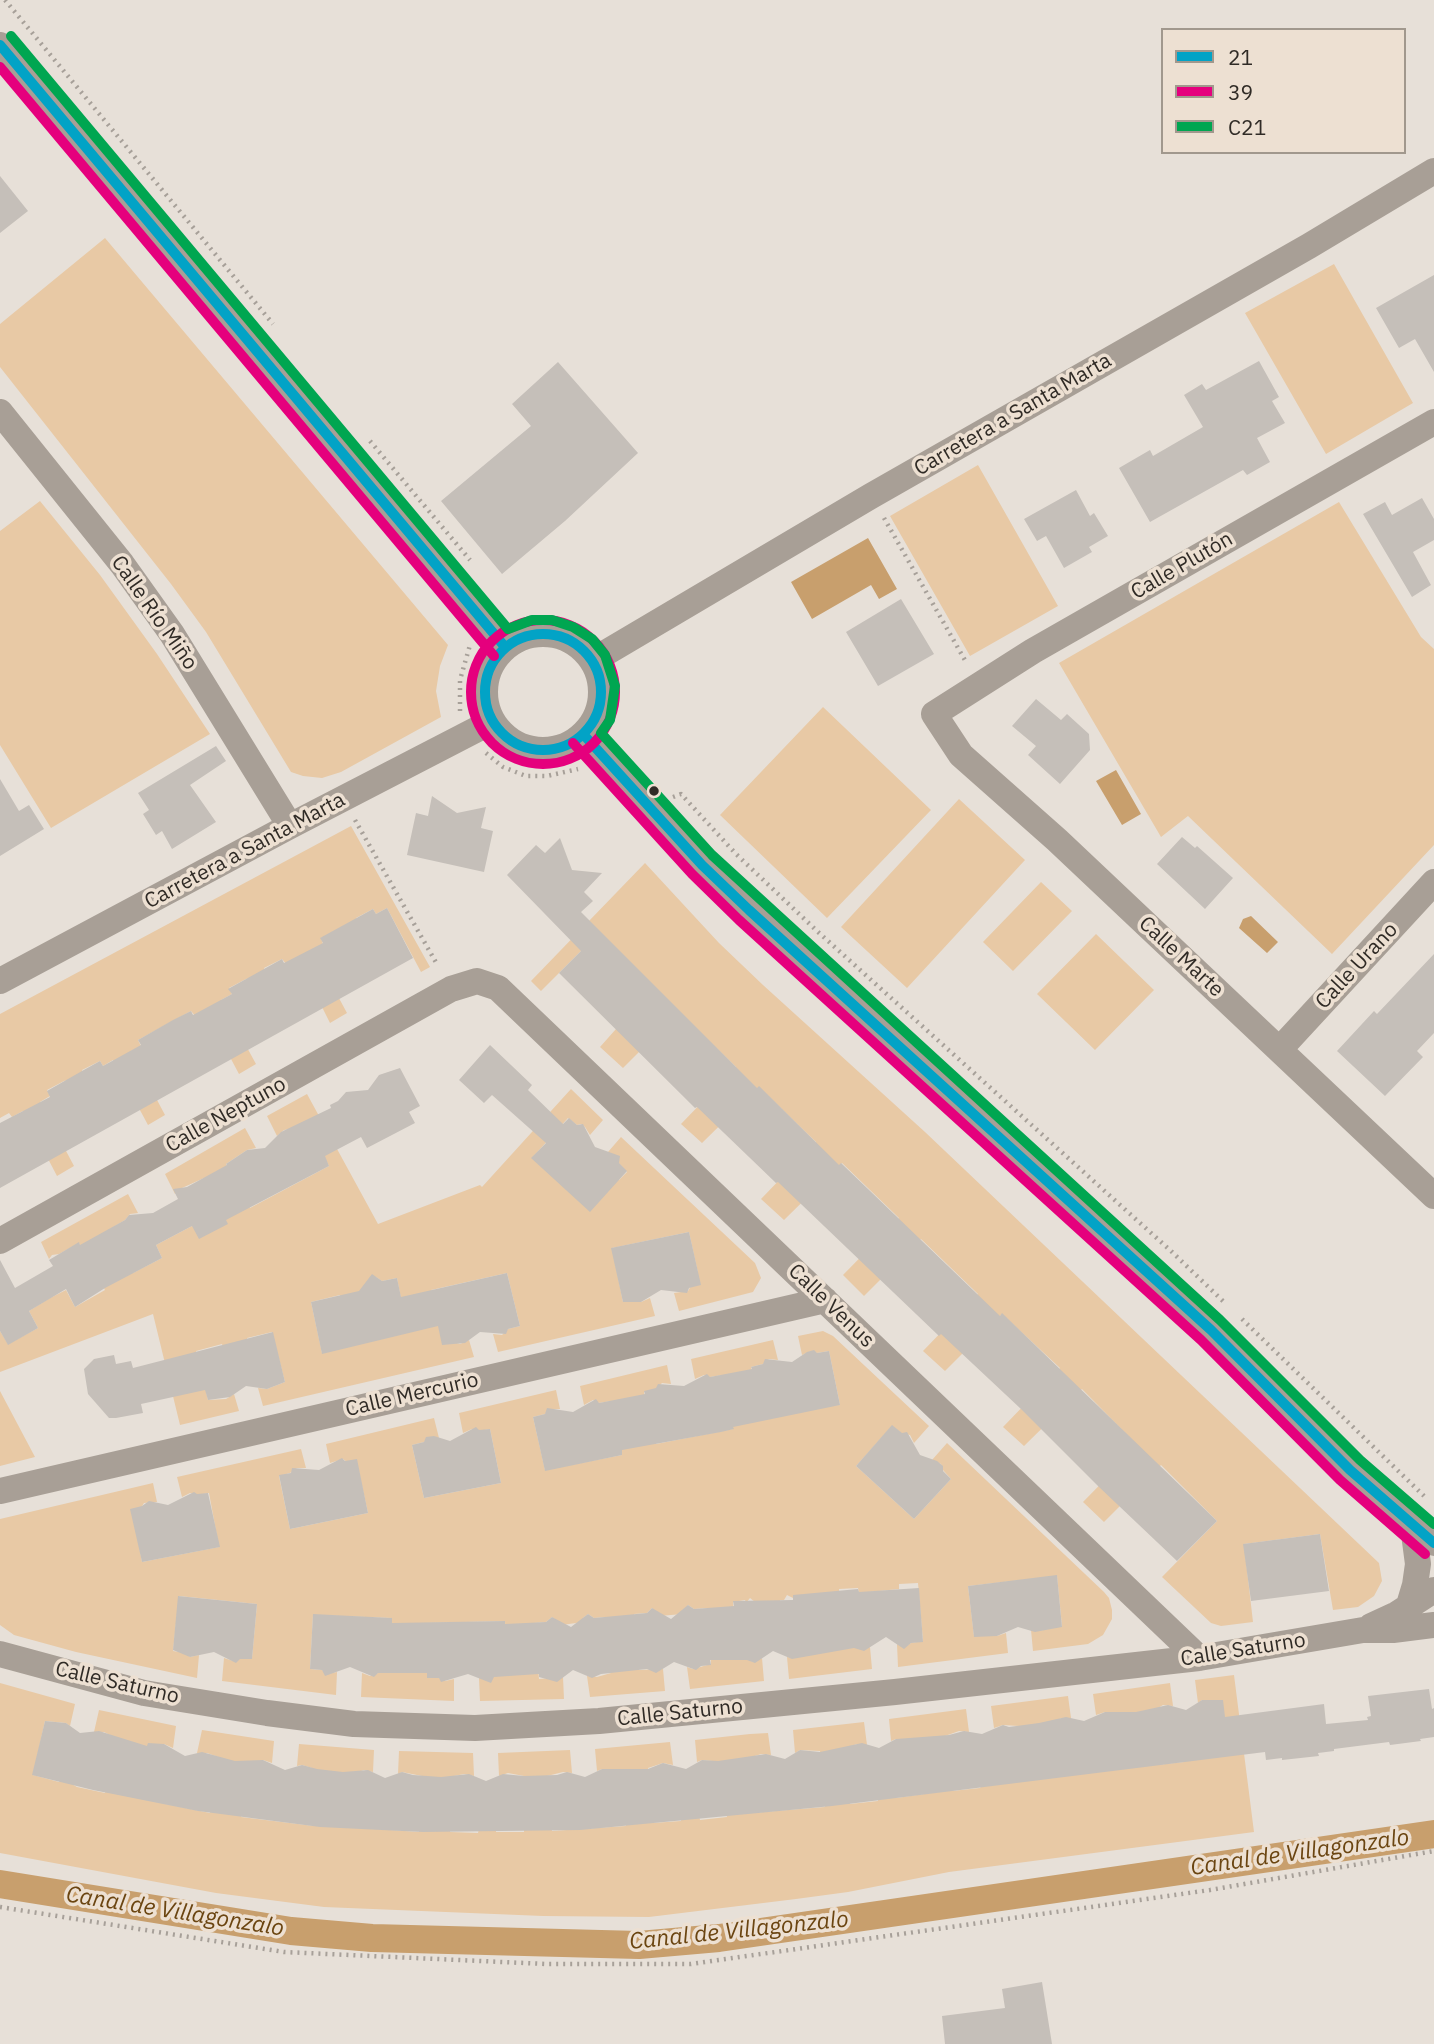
<!DOCTYPE html>
<meta charset="utf-8">
<style>
body{margin:0}
#map{position:relative;width:1434px;height:2044px;overflow:hidden;background:#e7e0d8;font-family:"IBM Plex Sans",sans-serif}
canvas{display:block}
.legend{position:absolute;left:1161px;top:28px;width:245px;height:126px;box-sizing:border-box;background:#ede0d2;border:2px solid #a1988d;margin:0;padding:9px 12px;list-style:none;font-size:21px;color:#302b26}
.legend li{display:flex;align-items:center;gap:14px;height:35px}
.legend b{width:35px;border:2px solid #a1988d}
</style>
<div id="map">
<canvas width="1434" height="2044"></canvas>
<ul class="legend">
<li><b style="height:9px;background:#02a3c6"></b>21</li>
<li><b style="height:9px;background:#e5007d"></b>39</li>
<li><b style="height:9px;background:#00a651"></b>C21</li>
</ul>
</div>
<script>
const c = document.querySelector('canvas').getContext('2d');
c.lineJoin = 'round';
function fillPath(path, color) { c.fillStyle = color; c.fill(path, 'evenodd'); }
const shape = rows => new Path2D(rows.map(r => 'M' + r).join(''));
function trace(path, color, width, dash) { c.strokeStyle = color; c.lineWidth = width; c.lineCap = dash ? 'butt' : 'round'; c.setLineDash(dash || []); c.stroke(path); }
function label(font, color, halo, rows, align = 'center') {
  c.font = font + ' "IBM Plex Sans",sans-serif'; c.lineWidth = 7; c.setLineDash([]); c.textBaseline = 'middle'; c.strokeStyle = halo; c.fillStyle = color; for (const [text, x, y, turn = 0] of rows) {
    c.save(); c.translate(x, y); c.rotate((+turn || 0) * Math.PI / 180); c.textAlign = isNaN(turn) ? turn : align; if (halo) c.strokeText(text, 0, 0); c.fillText(text, 0, 0); c.restore();
  }
}
const green = shape([
 [105,238,448,645,440,666,436,691,441,717,341,772,322,778,303,776,291,772,206,632,171,584,0,367,0,324],
 [1334,264,1413,403,1326,454,1245,313],
 [978,465,1058,606,970,656,890,516],
 [40,501,100,575,157,654,210,734,51,828,0,745,0,531],
 [1339,502,1421,637,1434,649,1434,845,1332,954,1188,816,1161,837,1059,663],
 [823,707,931,810,827,918,720,815],
 [959,799,1025,860,907,988,841,927],
 [351,826,430,967,421,972,387,908,376,914,373,909,356,918,358,924,321,938,323,944,313,950,347,1013,330,1023,322,1007,282,959,264,968,267,975,246,979,229,988,232,994,221,1000,256,1064,239,1074,231,1059,191,1011,138,1040,141,1046,131,1051,165,1115,148,1125,113,1060,103,1066,100,1061,82,1070,85,1077,64,1081,47,1090,50,1096,40,1102,74,1166,57,1176,23,1111,12,1117,9,1113,0,1118,0,1014],
 [645,863,719,943,763,985,925,1132,1379,1563,1382,1581,1374,1596,1358,1607,1333,1610,1320,1534,1244,1544,1253,1622,1221,1626,1211,1623,1162,1577,1217,1521,1161,1465,1104,1522,1083,1502,1138,1446,1082,1389,1024,1446,1003,1427,1060,1368,1002,1314,945,1371,923,1351,978,1294,921,1239,864,1296,843,1275,899,1218,842,1163,784,1220,761,1199,816,1142,759,1087,702,1143,681,1124,736,1067,679,1012,623,1068,600,1047,616,1029,600,932,541,991,531,981],
 [1041,882,1072,911,1013,971,983,942],
 [1096,934,1154,990,1095,1050,1037,994],
 [571,1089,603,1120,590,1135,585,1127,581,1124,577,1125,568,1118,532,1158,619,1180,627,1172,608,1152,621,1137,755,1263,761,1278,753,1292,679,1311,674,1293,688,1291,698,1273,689,1232,612,1248,623,1302,635,1300,641,1302,650,1298,655,1316,498,1352,493,1334,502,1335,508,1329,520,1326,507,1273,431,1290,454,1342,460,1344,469,1340,474,1357,263,1406,258,1388,267,1389,285,1382,272,1332,247,1338,250,1352,226,1358,222,1344,196,1351,208,1400,226,1399,234,1394,239,1411,180,1425,153,1314,0,1372,0,1331,8,1344,38,1328,29,1311,48,1299,66,1290,75,1307,105,1290,79,1243,59,1254,52,1255,49,1259,41,1242,128,1194,138,1213,130,1214,125,1220,110,1229,133,1273,162,1258,156,1245,192,1226,204,1178,182,1188,175,1194,165,1174,245,1128,256,1148,247,1150,226,1164,250,1208,329,1166,325,1158,290,1129,284,1130,277,1136,267,1116,307,1094,378,1224,480,1185,482,1187],
 [376,1277,382,1281,397,1278,407,1329,322,1353,311,1302,340,1295,345,1318,369,1279],
 [823,1331,833,1336,929,1426,914,1443,910,1435,901,1433,892,1426,856,1466,914,1519,951,1479,943,1470,941,1464,932,1460,947,1443,1104,1592,1109,1598,1112,1610,1112,1619,1103,1635,1088,1644,1033,1651,1031,1630,1038,1631,1062,1626,1057,1576,968,1586,974,1636,997,1636,1006,1633,1008,1653,898,1667,897,1644,904,1647,911,1643,923,1641,918,1583,899,1584,899,1589,859,1593,858,1588,839,1589,844,1649,856,1647,862,1650,870,1647,872,1669,789,1679,787,1657,796,1658,793,1595,793,1598,787,1595,784,1600,780,1600,780,1604,755,1602,750,1598,746,1603,745,1600,733,1602,738,1659,748,1659,753,1662,762,1658,764,1681,690,1689,687,1667,693,1669,711,1664,707,1608,694,1609,688,1605,683,1614,659,1616,652,1608,647,1613,634,1614,639,1670,663,1669,665,1691,590,1697,587,1676,597,1677,611,1673,606,1617,594,1618,588,1614,583,1618,583,1622,562,1625,552,1617,546,1622,534,1623,539,1679,563,1677,564,1699,480,1701,479,1678,494,1676,506,1664,505,1621,426,1623,439,1678,445,1681,454,1679,454,1701,361,1697,362,1673,370,1676,378,1673,390,1673,392,1618,313,1615,310,1669,322,1670,327,1674,337,1672,336,1695,222,1681,224,1658,233,1661,240,1658,252,1658,257,1604,179,1596,173,1651,185,1653,190,1657,199,1655,197,1678,76,1652,14,1635,0,1625,0,1519,153,1483,157,1502,144,1503,134,1520,142,1562,219,1547,209,1493,197,1495,190,1493,182,1497,177,1477,301,1449,306,1468,297,1468,290,1473,279,1476,290,1529,368,1513,359,1472,343,1459,330,1463,326,1444,434,1418,439,1438,430,1437,424,1442,412,1445,424,1498,501,1483,490,1429,479,1431,472,1429,463,1433,459,1413,556,1390,560,1409,551,1409,545,1414,533,1417,545,1470,622,1455,611,1401,599,1403,593,1400,584,1405,580,1386,667,1365,671,1384,662,1383,656,1389,644,1392,656,1444,733,1429,722,1375,710,1377,704,1375,695,1379,691,1359,773,1340,778,1360,769,1359,763,1364,751,1367,760,1409,840,1405,829,1351,817,1353,811,1351,802,1355,798,1336],
 [0,1391,35,1457,0,1466],
 [1234,1675,1254,1832,949,1872,848,1892,796,1899,649,1917,543,1916,324,1907,216,1893,0,1853,0,1683,75,1704,70,1726,66,1723,45,1721,33,1775,59,1782,61,1778,77,1787,105,1793,118,1739,104,1732,94,1732,99,1710,176,1726,173,1748,164,1744,137,1798,210,1813,221,1758,207,1753,197,1753,202,1730,274,1741,272,1763,263,1760,241,1817,314,1826,312,1768,302,1765,297,1766,299,1744,374,1750,373,1772,364,1770,358,1772,391,1830,419,1832,422,1776,402,1772,398,1774,399,1751,473,1753,474,1776,464,1774,449,1777,450,1832,478,1833,479,1829,496,1828,496,1832,524,1832,524,1776,508,1773,499,1776,498,1753,570,1750,572,1773,563,1772,547,1776,552,1831,626,1826,622,1770,602,1769,597,1771,595,1749,670,1742,673,1765,663,1763,648,1768,653,1823,681,1821,681,1817,699,1815,700,1820,727,1817,713,1761,702,1760,697,1762,695,1740,750,1734,768,1733,771,1755,761,1754,755,1756,751,1813,825,1807,820,1751,800,1750,795,1753,793,1730,864,1722,867,1745,857,1744,842,1749,850,1804,878,1801,878,1797,896,1798,924,1794,907,1740,896,1739,891,1741,889,1719,966,1709,969,1732,959,1731,945,1736,952,1791,980,1788,1019,1726,1003,1725,994,1728,991,1706,1068,1696,1071,1718,1061,1718,1056,1721,1054,1777,1111,1713,1105,1712,1096,1715,1093,1694,1170,1683,1173,1706,1163,1705,1158,1708,1156,1765,1184,1762,1213,1701,1202,1700,1198,1703,1195,1680]
]);
const water = shape([
 [868,538,897,589,879,599,871,585,812,619,791,582],
 [1116,770,1141,814,1122,825,1096,781],
 [1251,916,1278,942,1267,953,1239,928,1243,919]
]);
const canal = shape([
 [0,1884,291,1931,372,1938,639,1945,719,1938,1434,1834]
]);
const building = shape([
 [0,176,28,211,0,233],
 [1434,275,1434,372,1415,339,1399,348,1376,308],
 [1259,361,1279,397,1272,401,1285,423,1257,438,1270,462,1247,475,1243,470,1150,522,1119,468,1150,450,1153,456,1203,427,1184,395,1202,384,1206,390],
 [558,362,638,453,565,521,502,574,441,501,531,426,512,404],
 [1076,490,1090,516,1094,513,1108,536,1089,547,1092,552,1064,568,1046,536,1037,541,1024,519],
 [1422,498,1434,519,1434,540,1413,552,1431,585,1412,597,1363,514,1385,502,1392,515],
 [901,599,934,654,878,686,846,632],
 [1036,699,1061,720,1067,714,1089,734,1090,750,1060,784,1028,755,1036,746,1012,726],
 [216,746,226,761,190,785,216,822,172,849,162,831,156,835,143,814,149,810,138,793],
 [0,779,19,811,29,805,44,829,0,856],
 [432,796,457,813,486,807,481,828,493,831,484,872,407,855,416,813,428,816],
 [1182,837,1195,848,1197,846,1233,878,1205,909,1157,864],
 [560,838,572,870,602,873,584,892,593,901,581,912,757,1088,759,1086,839,1165,841,1163,1000,1316,1002,1313,1217,1521,1177,1561,1098,1486,1021,1409,941,1334,939,1336,778,1182,776,1183,697,1107,695,1108,559,973,581,951,507,875,536,845,545,853],
 [387,908,413,958,0,1188,0,1123,50,1097,47,1091,82,1071,100,1061,103,1066,141,1045,138,1040,173,1020,191,1011,193,1015,232,994,228,989,282,959,284,963,323,943,320,938,373,909,376,914],
 [1434,954,1434,1033,1417,1051,1423,1057,1385,1096,1337,1051,1374,1011,1377,1014],
 [490,1045,532,1085,528,1090,563,1124,569,1118,577,1125,583,1124,595,1147,620,1156,619,1163,627,1171,590,1212,531,1158,546,1143,492,1095,484,1103,459,1080],
 [400,1068,420,1106,409,1112,415,1123,367,1148,361,1137,325,1156,329,1166,226,1220,228,1224,199,1239,192,1226,156,1245,162,1258,105,1288,75,1307,66,1289,29,1311,38,1328,8,1345,0,1331,0,1260,15,1288,53,1266,49,1260,79,1242,80,1245,125,1220,129,1215,153,1213,178,1199,173,1189,187,1187,227,1165,226,1164,247,1150,265,1148,281,1132,331,1108,330,1105,338,1101,346,1092,368,1090,379,1075],
 [689,1232,701,1285,689,1288,687,1293,661,1290,641,1302,623,1302,611,1248],
 [507,1273,520,1326,508,1329,506,1334,480,1332,465,1343,442,1345,438,1326,322,1354,311,1302,359,1291,372,1274,382,1281,397,1278,401,1297],
 [273,1332,285,1382,267,1389,246,1386,230,1397,208,1400,205,1390,141,1404,143,1413,116,1418,109,1418,88,1394,84,1369,94,1359,114,1355,116,1364,131,1361,133,1368],
 [814,1350,817,1353,829,1351,840,1405,733,1427,734,1429,721,1432,622,1450,622,1455,545,1471,533,1417,545,1414,547,1408,573,1412,596,1399,599,1403,645,1394,644,1391,656,1388,658,1384,684,1386,707,1374,710,1377,752,1369,751,1367,763,1364,765,1359,792,1362,807,1352],
 [892,1425,902,1433,907,1432,920,1455,937,1461,943,1466,943,1471,951,1479,914,1519,856,1466],
 [476,1427,479,1430,490,1429,501,1483,424,1498,412,1445,424,1442,426,1437,434,1436,450,1441],
 [342,1458,345,1461,357,1459,368,1513,290,1529,279,1475,291,1473,292,1468,319,1470],
 [194,1492,197,1494,208,1493,220,1547,142,1562,130,1509,142,1506,149,1501,168,1505],
 [1320,1534,1329,1591,1251,1601,1243,1544],
 [1057,1575,1062,1627,1035,1632,1018,1627,997,1636,974,1637,968,1586],
 [919,1588,923,1642,911,1643,904,1649,886,1637,864,1651,854,1648,792,1659,773,1651,755,1663,747,1660,710,1660,711,1665,701,1666,696,1670,674,1662,656,1673,647,1669,601,1674,592,1678,573,1670,557,1682,539,1677,539,1674,494,1677,491,1683,468,1674,441,1682,439,1678,427,1678,427,1673,378,1673,374,1677,350,1667,325,1676,322,1670,310,1669,313,1614,392,1618,392,1623,505,1621,505,1624,546,1622,552,1617,571,1627,588,1614,594,1618,647,1613,652,1608,671,1619,688,1605,694,1609,734,1606,733,1601,793,1600,793,1595,858,1589,859,1592],
 [178,1596,257,1604,252,1659,240,1659,236,1663,214,1652,190,1657,173,1650],
 [1429,1689,1432,1709,1434,1708,1434,1737,1420,1739,1421,1741,1390,1745,1389,1742,1334,1749,1334,1751,1318,1753,1319,1756,1282,1760,1282,1758,1266,1760,1265,1752,832,1806,580,1830,423,1832,320,1827,198,1811,93,1790,32,1775,45,1721,66,1723,80,1733,99,1731,147,1746,148,1743,164,1744,185,1756,202,1752,235,1761,263,1760,285,1770,302,1765,317,1769,343,1772,368,1770,385,1778,402,1772,413,1775,441,1777,469,1774,486,1781,503,1774,524,1776,557,1775,567,1772,585,1777,602,1769,648,1769,663,1763,686,1769,702,1760,718,1761,766,1754,785,1759,800,1750,820,1752,862,1743,879,1748,896,1739,949,1735,964,1731,982,1734,1003,1725,1009,1727,1039,1723,1066,1717,1084,1721,1105,1712,1136,1712,1168,1705,1186,1710,1202,1700,1223,1700,1225,1717,1324,1704,1326,1724,1368,1720,1367,1717,1371,1716,1368,1696],
 [1042,1982,1052,2044,945,2044,942,2016,1005,2008,1002,1989]
]);
const path = shape([
 [5,0,273,324],
 [370,441,470,560],
 [884,518,966,662],
 [460,711,460,680,470,645],
 [486,753,503,767,526,776,547,776,578,769],
 [673,797,681,794,736,854,817,931,1171,1251,1225,1303],
 [355,820,438,966],
 [1242,1319,1424,1496],
 [0,1907,284,1952,546,1964,691,1964,1210,1890,1434,1851]
]);
const minor = shape([
 [0,45,505,647],
 [0,412,122,564,172,634,290,826],
 [1434,422,1033,651,934,714,961,755,1057,840,1434,1196],
 '485 692a58 58 0 1 1 116 0a58 58 0 1 1-116 0Z',
 [592,661,871,496,1309,246,1434,171],
 [583,734,702,865,749,910,1211,1330,1350,1470,1434,1543],
 [0,981,290,826,491,722],
 [1280,1049,1434,882],
 [0,1241,451,989,477,981,498,988,1199,1658],
 [0,1491,825,1300],
 [1409,1605,1415,1585,1418,1564,1413,1526],
 [1371,1626,1397,1614,1434,1590],
 [0,1654,144,1693,267,1713,354,1724,475,1728,599,1721,895,1692,1199,1658,1363,1630,1393,1630,1434,1625]
]);
const bus1 = shape([
 [0,45,505,647],
 '485 692a58 58 0 1 1 116 0a58 58 0 1 1-116 0Z',
 [583,734,702,865,749,910,1211,1330,1350,1470,1434,1543]
]);
const bus2 = shape([
 [0,67,494,656],
 '471 692a72 72 0 1 1 144 0a72 72 0 1 1-144 0Z',
 [573,743,692,874,739,920,1201,1340,1340,1480,1425,1554]
]);
const bus3 = shape([
 [11,36,508,629,532,620,552,620,573,627,592,639,605,655,615,686,610,720,601,733,712,855,1220,1320,1360,1460,1434,1524]
]);
const markers = [
 [654,791,6,"#302b26"]
];
const streetNames = [
 ["Carretera a Santa Marta",1013,415,-30],
 ["Calle Plutón",1182,566,-30],
 ["Calle Río Miño",154,613,55],
 ["Carretera a Santa Marta",245,851,-28],
 ["Calle Marte",1181,957,43],
 ["Calle Urano",1357,966,-47],
 ["Calle Neptuno",226,1115,-29],
 ["Calle Venus",831,1306,44],
 ["Calle Mercurio",412,1395,-13],
 ["Calle Saturno",1243,1650,-9],
 ["Calle Saturno",117,1683,13],
 ["Calle Saturno",680,1713,-6]
];
const waterNames = [
 ["Canal de Villagonzalo",1300,1853,-8],
 ["Canal de Villagonzalo",175,1912,9],
 ["Canal de Villagonzalo",739,1931,-6]
];
fillPath(green, '#e8c9a5');
fillPath(water, '#c89f6d');
trace(canal, '#c89f6d', 28);
fillPath(building, '#c5bfb9');
trace(path, '#a7a099', 4.5, [2, 5]);
trace(minor, '#a89f96', 26);
trace(bus1, '#02a3c6', 10);
trace(bus2, '#e5007d', 10);
trace(bus3, '#00a651', 10);
for (const [x, y, r, color] of markers) { const dot = new Path2D(); dot.arc(x, y, r, 0, 2 * Math.PI); c.fillStyle = color; c.fill(dot); trace(dot, '#ede0d2', 2.5); }
label('21px', '#302b26', '#ede0d2', streetNames);
label('italic 23px', '#6b4511', '#ede0d2', waterNames);
</script>
